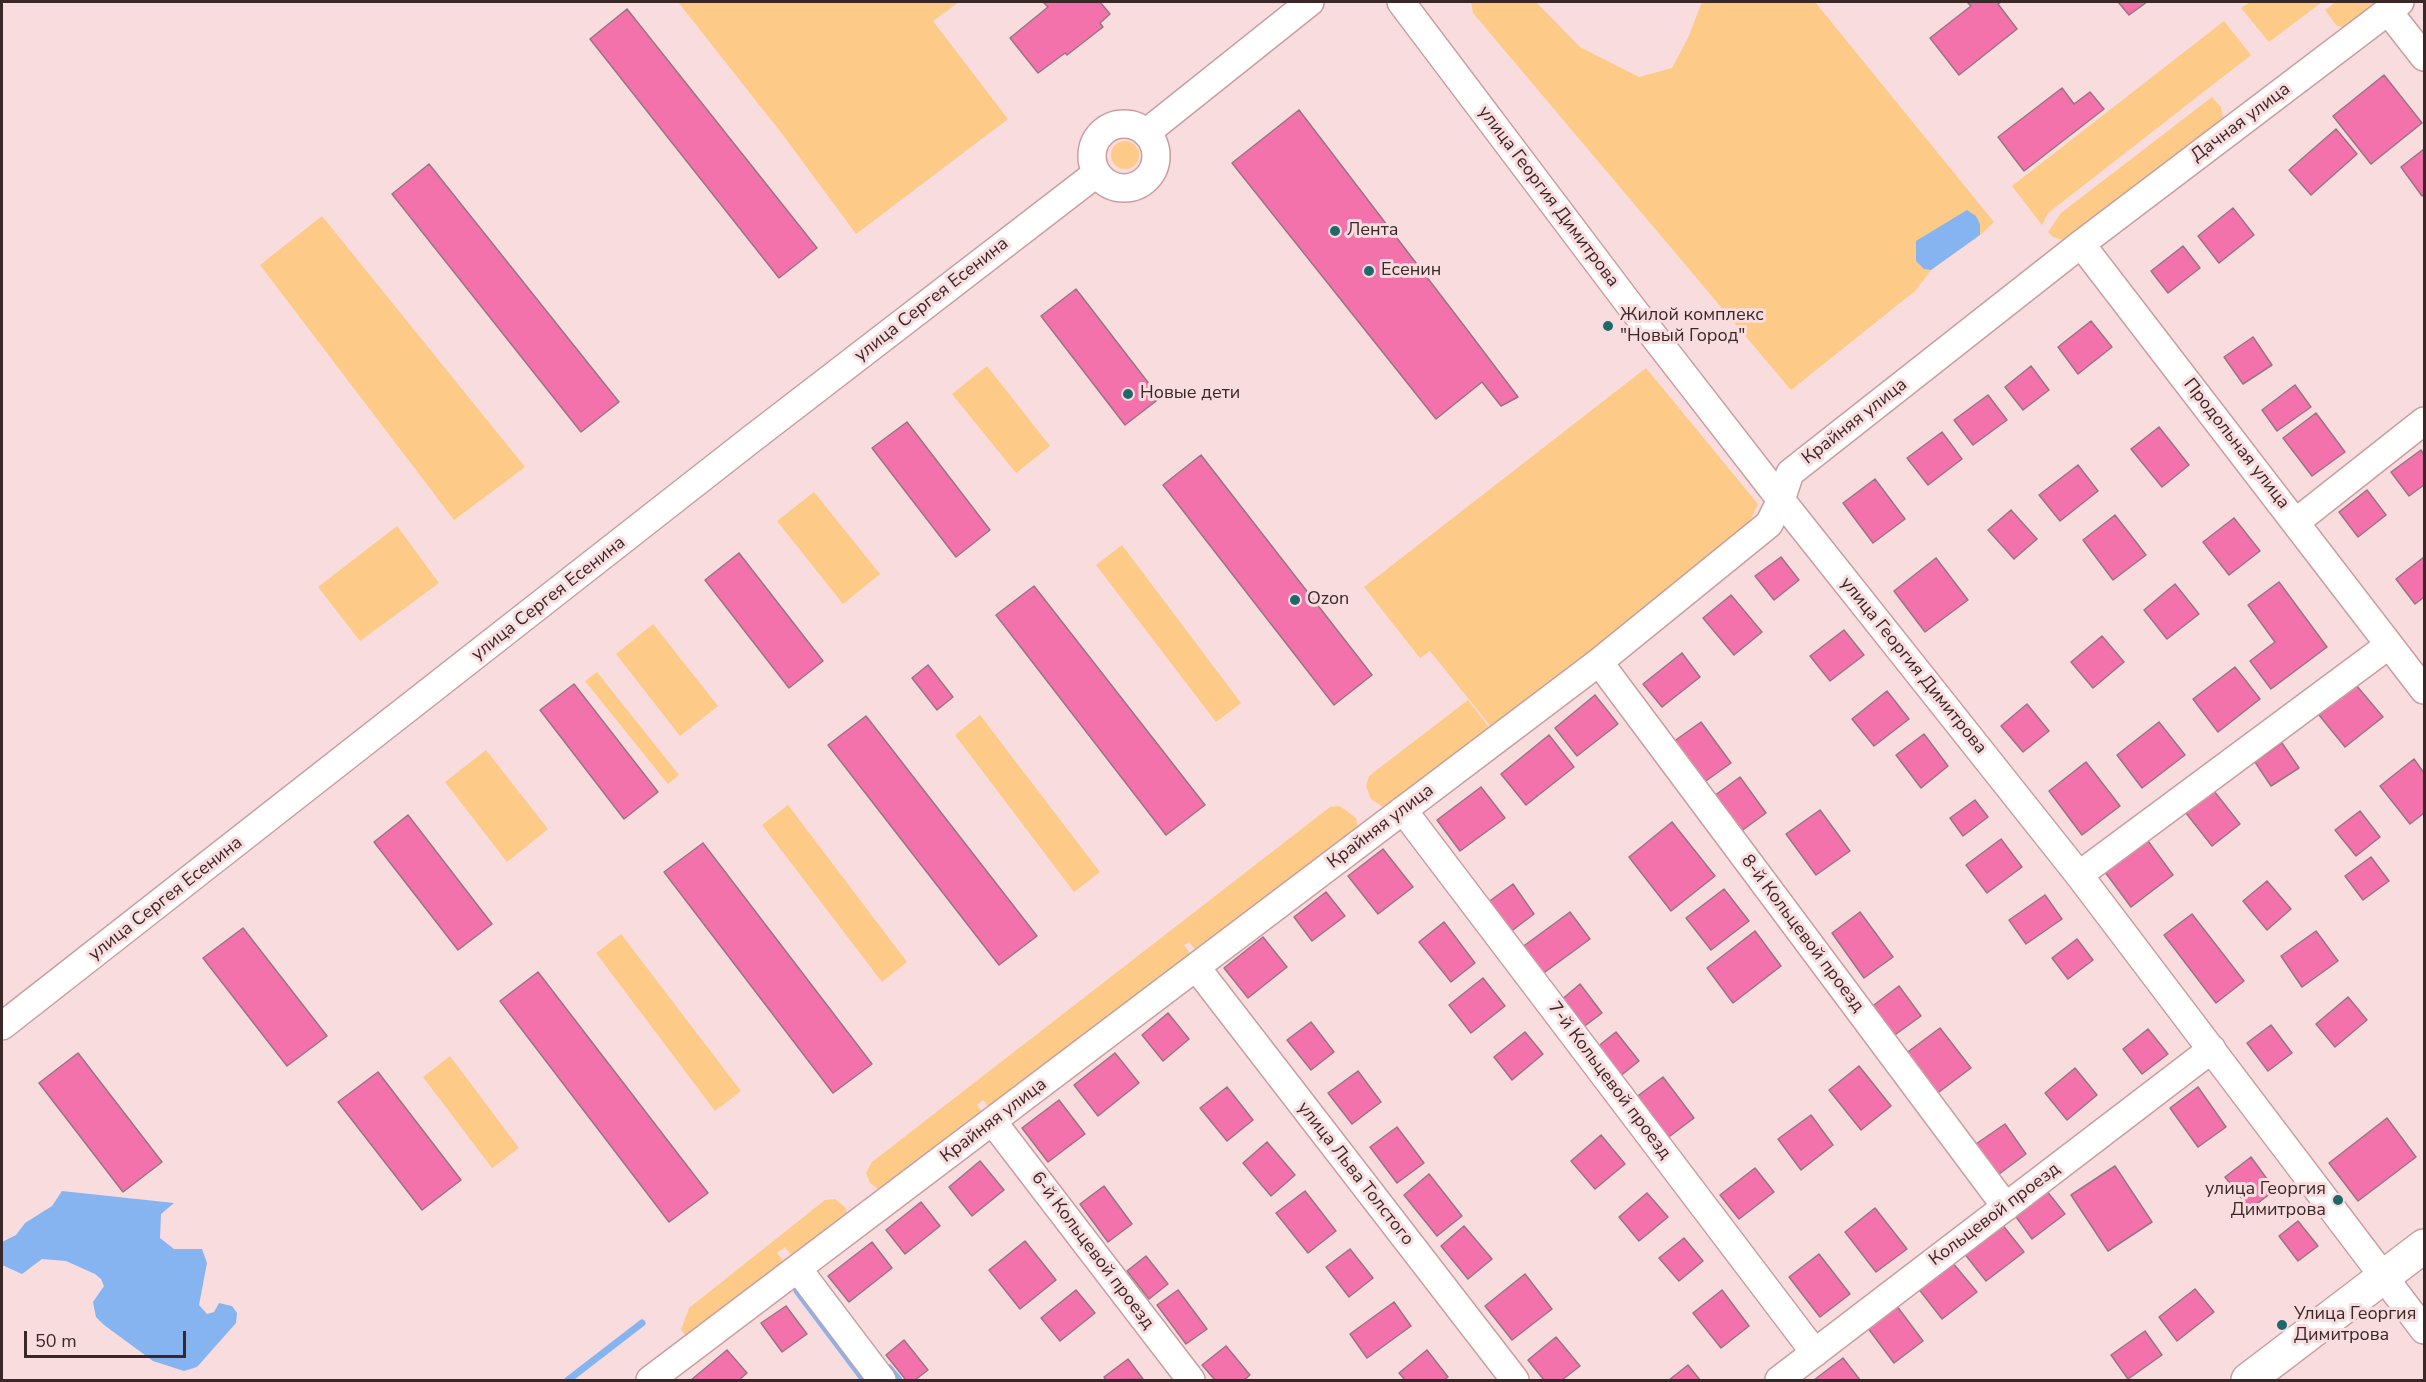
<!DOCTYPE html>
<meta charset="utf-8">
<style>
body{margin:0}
#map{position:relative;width:2426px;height:1382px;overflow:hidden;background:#f9dcdd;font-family:"Nunito Sans",sans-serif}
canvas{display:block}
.frame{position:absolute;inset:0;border:3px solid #3a2829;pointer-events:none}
.scale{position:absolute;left:24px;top:1331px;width:162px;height:27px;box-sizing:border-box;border:3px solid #3a2829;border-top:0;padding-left:8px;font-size:18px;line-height:21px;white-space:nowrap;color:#3a2829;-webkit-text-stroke:4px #f9dcdd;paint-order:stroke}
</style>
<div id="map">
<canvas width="2426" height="1382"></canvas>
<div class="frame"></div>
<div class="scale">50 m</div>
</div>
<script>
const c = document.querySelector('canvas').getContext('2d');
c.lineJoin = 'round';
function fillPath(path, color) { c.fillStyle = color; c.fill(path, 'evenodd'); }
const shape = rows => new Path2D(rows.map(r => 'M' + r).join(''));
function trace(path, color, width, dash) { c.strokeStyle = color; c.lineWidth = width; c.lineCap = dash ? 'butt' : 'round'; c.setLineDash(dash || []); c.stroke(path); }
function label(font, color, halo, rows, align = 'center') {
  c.font = font + ' "Nunito Sans",sans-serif'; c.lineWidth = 6; c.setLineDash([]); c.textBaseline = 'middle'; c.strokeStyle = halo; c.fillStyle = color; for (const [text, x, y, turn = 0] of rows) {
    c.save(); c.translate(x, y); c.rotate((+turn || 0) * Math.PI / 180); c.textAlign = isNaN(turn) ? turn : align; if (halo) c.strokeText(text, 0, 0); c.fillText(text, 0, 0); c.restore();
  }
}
const green = shape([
 [678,2,959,2,933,21,1008,119,856,234,783,135],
 [1471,2,1536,2,1580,47,1639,77,1672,68,1688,38,1702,2,1815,2,1994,222,1980,235,1980,224,1976,216,1924,269,1931,270,1915,291,1791,390,1473,13],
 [2250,2,2322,2,2269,42,2241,8],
 [2336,2,2383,2,2344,28,2336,25,2325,10],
 [2224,21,2251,55,2048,213,2042,225,2012,186],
 [2212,97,2221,107,2223,117,2222,124,2066,241,2053,237,2048,232,2061,213],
 '1111 155a14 14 0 1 1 28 0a14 14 0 1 1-28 0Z',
 [322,216,525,467,454,520,260,265],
 [987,366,1050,446,1016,473,952,394],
 [1646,368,1758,504,1745,532,1492,728,1430,651,1420,658,1364,587],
 [814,492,880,574,843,604,777,521],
 [397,526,439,583,360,641,318,587],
 [1122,545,1241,703,1216,722,1096,565],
 [653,624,718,706,680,736,616,654],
 [597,672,679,775,668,784,585,681],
 [1468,700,1491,730,1389,806,1383,807,1371,799,1366,786,1369,776],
 [980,715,1100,872,1074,892,955,735],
 [486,750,548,829,507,862,445,782],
 [788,805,907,962,882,982,762,825],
 [1340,806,1356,818,1358,827,1356,831,1197,952,1189,942,1184,945,1192,956,992,1111,983,1100,977,1105,985,1116,882,1192,870,1183,866,1173,872,1162,1330,807],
 [621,934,741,1091,715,1111,596,953],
 [450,1056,519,1148,492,1168,423,1077],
 [835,1199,846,1208,847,1219,796,1261,785,1247,777,1253,788,1267,691,1342,681,1330,689,1308,825,1200]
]);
const water = shape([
 [1967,210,1976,216,1980,224,1980,235,1931,270,1924,269,1916,261,1916,241],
 [62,1191,174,1203,161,1214,160,1238,174,1249,202,1249,207,1263,199,1305,207,1314,214,1312,219,1303,232,1306,237,1313,236,1323,197,1367,184,1371,153,1361,104,1325,96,1317,93,1302,104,1286,101,1279,95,1274,66,1261,42,1259,22,1274,2,1265,2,1242,16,1235,25,1223,52,1206]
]);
const stream = shape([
 [797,1291,864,1380],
 [889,1368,899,1380],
 [568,1380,642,1323]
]);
const building = shape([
 [1043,2,1100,2,1110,14,1100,23,1103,27,1067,55,1065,53,1038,73,1010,38,1048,7,1043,2],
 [1967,2,2001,2,1998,4,2017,29,1959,75,1930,38,1971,6,1967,2],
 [2118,2,2147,2,2129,15,2118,2],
 [627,9,817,248,779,278,590,39,627,9],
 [2384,75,2422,123,2371,164,2333,116,2384,75],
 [2062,88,2074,104,2090,92,2104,109,2024,171,1998,137,2062,88],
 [1299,110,1465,327,1518,397,1501,406,1482,382,1436,419,1232,163,1299,110],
 [2336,129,2357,154,2311,195,2289,170,2336,129],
 [2424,149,2424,194,2422,196,2401,167,2424,149],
 [429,164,619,402,581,432,392,194,429,164],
 [2233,208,2254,235,2219,263,2198,236,2233,208],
 [2183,246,2200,268,2168,293,2151,271,2183,246],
 [1076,289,1160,398,1125,425,1041,316,1076,289],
 [2091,321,2112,347,2078,374,2058,347,2091,321],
 [2253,337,2272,365,2243,384,2224,357,2253,337],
 [2031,366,2049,390,2023,410,2005,387,2031,366],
 [2295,385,2311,407,2277,431,2262,410,2295,385],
 [1988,395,2007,420,1973,445,1954,420,1988,395],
 [2316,413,2345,452,2312,476,2283,438,2316,413],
 [907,422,990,530,956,557,872,448,907,422],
 [2159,427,2189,465,2162,487,2131,449,2159,427],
 [1942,432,1962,459,1928,485,1907,458,1942,432],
 [2421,450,2424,455,2424,485,2409,496,2391,472,2421,450],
 [1201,455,1372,675,1334,705,1163,485,1201,455],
 [2078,465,2098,491,2060,521,2039,495,2078,465],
 [1875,479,1905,519,1873,543,1843,503,1875,479],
 [2367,490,2386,515,2358,537,2339,512,2367,490],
 [2011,510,2037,539,2014,559,1988,530,2011,510],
 [2115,515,2146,555,2113,580,2083,540,2115,515],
 [2234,518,2260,551,2229,575,2203,542,2234,518],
 [739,553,823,661,789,688,705,580,739,553],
 [1781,557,1799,580,1774,600,1755,576,1781,557],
 [2424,557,2424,597,2415,604,2396,579,2424,557],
 [1936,558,1968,600,1925,632,1894,591,1936,558],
 [2279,582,2327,647,2271,689,2250,661,2275,642,2248,605,2279,582],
 [2175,584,2199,614,2167,639,2144,610,2175,584],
 [1034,586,1205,805,1166,835,996,615,1034,586],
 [1731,595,1762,632,1734,655,1703,618,1731,595],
 [1844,630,1864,655,1830,681,1810,656,1844,630],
 [2102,636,2124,662,2093,688,2071,662,2102,636],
 [1682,653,1700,677,1662,707,1643,684,1682,653],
 [928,665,953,697,937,710,912,678,928,665],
 [2235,667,2260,699,2218,732,2193,699,2235,667],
 [574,684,658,792,624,819,540,710,574,684],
 [2356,685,2383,717,2345,747,2319,715,2356,685],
 [1887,691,1909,719,1874,746,1852,719,1887,691],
 [1595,695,1618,724,1577,756,1555,728,1595,695],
 [2027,704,2049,731,2023,752,2001,726,2027,704],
 [866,716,1037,936,999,965,828,745,866,716],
 [1701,722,1731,763,1703,783,1673,742,1701,722],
 [2159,722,2185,755,2142,788,2117,755,2159,722],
 [1924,734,1948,766,1921,788,1896,755,1924,734],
 [1549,735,1574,767,1526,805,1501,774,1549,735],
 [2282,743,2299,768,2271,786,2255,762,2282,743],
 [2414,759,2424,773,2424,813,2410,824,2380,786,2414,759],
 [2086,762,2120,806,2082,835,2049,791,2086,762],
 [1740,777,1766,813,1740,832,1714,796,1740,777],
 [1481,787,1505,818,1460,851,1437,820,1481,787],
 [2214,791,2240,824,2212,846,2186,813,2214,791],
 [1975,800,1988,817,1963,836,1950,818,1975,800],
 [1820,810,1850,851,1816,875,1786,834,1820,810],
 [2360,811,2380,837,2356,856,2335,830,2360,811],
 [408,815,492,924,458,950,374,842,408,815],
 [1672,822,1715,876,1671,911,1629,857,1672,822],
 [2001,839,2022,867,1987,893,1966,865,2001,839],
 [2148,841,2173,875,2131,907,2105,872,2148,841],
 [703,843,872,1064,833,1093,664,872,703,843],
 [1383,849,1413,887,1378,914,1348,876,1383,849],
 [2371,857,2389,881,2363,900,2345,876,2371,857],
 [2267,881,2291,909,2267,930,2243,901,2267,881],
 [1513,884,1534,914,1509,933,1487,903,1513,884],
 [1724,889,1749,921,1711,950,1686,918,1724,889],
 [1326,892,1345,916,1312,941,1294,917,1326,892],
 [2045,895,2062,919,2026,944,2009,920,2045,895],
 [1570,912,1590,939,1541,975,1521,948,1570,912],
 [1860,912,1893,957,1864,978,1832,933,1860,912],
 [2192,914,2244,981,2216,1003,2164,935,2192,914],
 [1444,922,1475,963,1451,982,1419,942,1444,922],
 [243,928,327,1036,287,1066,203,958,243,928],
 [1755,931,1781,966,1733,1003,1707,968,1755,931],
 [2316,931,2338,961,2302,987,2281,956,2316,931],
 [1263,937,1287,967,1248,998,1224,968,1263,937],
 [2077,939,2093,960,2068,979,2052,958,2077,939],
 [538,972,708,1193,669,1222,500,1001,538,972],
 [1483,978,1505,1006,1471,1033,1449,1005,1483,978],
 [1580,984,1602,1013,1582,1028,1560,1001,1580,984],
 [1899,986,1921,1016,1892,1037,1870,1008,1899,986],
 [2348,997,2367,1020,2335,1047,2316,1024,2348,997],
 [1168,1013,1189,1039,1163,1061,1142,1035,1168,1013],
 [1311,1022,1334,1052,1311,1070,1287,1040,1311,1022],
 [2271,1025,2292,1053,2268,1071,2247,1043,2271,1025],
 [1940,1028,1971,1068,1935,1095,1905,1054,1940,1028],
 [2148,1029,2168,1054,2142,1074,2123,1049,2148,1029],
 [1525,1032,1543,1054,1512,1080,1494,1057,1525,1032],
 [1616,1032,1639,1061,1619,1077,1596,1048,1616,1032],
 [78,1053,162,1162,123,1192,39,1083,78,1053],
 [1115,1053,1139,1083,1098,1116,1074,1085,1115,1053],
 [1859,1066,1891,1106,1861,1130,1829,1090,1859,1066],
 [2075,1068,2097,1095,2067,1120,2045,1093,2075,1068],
 [1358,1071,1381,1102,1352,1124,1328,1093,1358,1071],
 [378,1072,461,1180,422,1210,338,1102,378,1072],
 [1663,1077,1694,1118,1666,1139,1635,1098,1663,1077],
 [1227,1087,1253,1120,1227,1141,1200,1108,1227,1087],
 [2198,1087,2226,1127,2198,1147,2170,1108,2198,1087],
 [1059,1100,1085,1134,1048,1162,1022,1128,1059,1100],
 [1811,1115,1833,1145,1801,1170,1778,1139,1811,1115],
 [2387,1118,2416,1157,2358,1201,2329,1163,2387,1118],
 [2005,1124,2026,1154,1995,1177,1973,1146,2005,1124],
 [1397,1127,1424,1163,1397,1183,1370,1147,1397,1127],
 [1601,1135,1625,1164,1595,1189,1571,1161,1601,1135],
 [1267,1142,1295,1175,1271,1196,1243,1163,1267,1142],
 [2251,1157,2275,1190,2250,1209,2225,1177,2251,1157],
 [980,1161,1004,1190,972,1216,949,1187,980,1161],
 [2115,1166,2152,1222,2108,1251,2071,1195,2115,1166],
 [1755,1168,1774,1192,1739,1219,1720,1195,1755,1168],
 [1429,1174,1462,1216,1437,1236,1404,1195,1429,1174],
 [1104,1186,1132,1224,1108,1242,1080,1204,1104,1186],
 [2046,1190,2065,1214,2032,1239,2014,1214,2046,1190],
 [1305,1191,1336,1231,1308,1253,1276,1213,1305,1191],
 [1647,1193,1668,1217,1639,1241,1619,1217,1647,1193],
 [921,1202,940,1226,905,1254,886,1230,921,1202],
 [1875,1208,1907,1249,1876,1272,1845,1232,1875,1208],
 [2298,1221,2318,1246,2298,1261,2279,1236,2298,1221],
 [2001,1223,2024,1252,1986,1281,1964,1253,2001,1223],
 [1464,1226,1492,1259,1468,1279,1441,1246,1464,1226],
 [1684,1238,1703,1261,1679,1281,1659,1258,1684,1238],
 [1025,1241,1056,1280,1020,1309,989,1270,1025,1241],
 [872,1242,892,1268,849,1302,828,1276,872,1242],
 [1350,1249,1373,1278,1349,1297,1326,1267,1350,1249],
 [1819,1254,1850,1294,1820,1317,1789,1277,1819,1254],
 [1146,1256,1168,1284,1149,1299,1127,1271,1146,1256],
 [1952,1262,1977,1292,1942,1319,1918,1288,1952,1262],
 [1525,1274,1552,1309,1512,1340,1485,1306,1525,1274],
 [2195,1289,2214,1312,2177,1341,2159,1317,2195,1289],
 [1076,1290,1095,1313,1060,1341,1041,1318,1076,1290],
 [1178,1290,1207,1329,1186,1344,1157,1305,1178,1290],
 [1722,1290,1749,1326,1721,1348,1693,1313,1722,1290],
 [1394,1302,1411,1326,1367,1358,1350,1334,1394,1302],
 [1896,1305,1923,1341,1894,1363,1867,1327,1896,1305],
 [786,1306,807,1334,782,1352,761,1323,786,1306],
 [2145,1331,2162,1355,2128,1379,2111,1355,2145,1331],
 [1556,1337,1580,1366,1562,1380,1544,1380,1528,1360,1556,1337],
 [904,1340,928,1370,915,1380,906,1380,886,1355,904,1340],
 [1226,1346,1250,1375,1244,1380,1215,1380,1202,1365,1226,1346],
 [727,1350,747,1373,739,1380,691,1380,727,1350],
 [1427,1350,1448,1377,1444,1380,1405,1380,1399,1373,1427,1350],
 [1843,1358,1860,1380,1814,1380,1843,1358],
 [1128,1359,1143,1379,1106,1380,1104,1377,1128,1359],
 [1688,1365,1700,1380,1669,1380,1688,1365]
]);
const minor = shape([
 [1401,2,1632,308,1781,500,2079,875,2424,1330],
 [2388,11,2424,57],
 '1092 156a32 32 0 1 1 64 0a32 32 0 1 1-64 0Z',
 [1147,132,1310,2],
 [2081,244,2424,690],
 [2296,522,2424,421],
 [1599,662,2006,1207],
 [1403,810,1815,1353],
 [2079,875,2389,645],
 [1196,967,1515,1380],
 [2,1026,749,441,1097,173],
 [993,1122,1191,1380],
 [798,1269,882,1380],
 [650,1380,1599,662,1769,524,1781,500,1790,473,2081,244,2400,2],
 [1779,1380,2212,1049]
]);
const major = shape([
 [2248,1380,2424,1246]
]);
const markers = [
 [1335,231,6,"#1e6a6a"],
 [1369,271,6,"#1e6a6a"],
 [1608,326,6,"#1e6a6a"],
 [1128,394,6,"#1e6a6a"],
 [1295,600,6,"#1e6a6a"],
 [2338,1200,6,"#1e6a6a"],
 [2282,1325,6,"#1e6a6a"]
];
const streetNames = [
 ["Дачная улица",2241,123,-37],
 ["улица Георгия Димитрова",1548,197,53],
 ["улица Сергея Есенина",932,300,-38],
 ["Крайняя улица",1855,422,-38],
 ["Продольная улица",2236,444,52],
 ["улица Сергея Есенина",549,599,-38],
 ["улица Георгия Димитрова",1913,666,51],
 ["Крайняя улица",1381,827,-37],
 ["улица Сергея Есенина",166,899,-38],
 ["8-й Кольцевой проезд",1802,934,53],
 ["7-й Кольцевой проезд",1609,1081,53],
 ["Крайняя улица",994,1121,-37],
 ["улица Льва Толстого",1355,1174,52],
 ["Кольцевой проезд",1995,1215,-37],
 ["6-й Кольцевой проезд",1092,1251,53]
];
const poiNames = [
 ["Лента",1347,231],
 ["Есенин",1381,271],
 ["Жилой комплекс",1620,316],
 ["\"Новый Город\"",1620,337],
 ["Новые дети",1140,394],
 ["Ozon",1307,600],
 ["улица Георгия",2326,1190,"right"],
 ["Димитрова",2326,1211,"right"],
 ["Улица Георгия",2294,1315],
 ["Димитрова",2294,1336]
];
fillPath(green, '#fdcb87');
fillPath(water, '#85b4f1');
trace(stream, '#85b4f1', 7);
fillPath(building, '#f472ab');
trace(building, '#9b7482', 1.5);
trace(minor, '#ca9ea0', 30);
trace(major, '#ca9ea0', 36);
trace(minor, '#fff', 27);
trace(major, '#fff', 33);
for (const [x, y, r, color] of markers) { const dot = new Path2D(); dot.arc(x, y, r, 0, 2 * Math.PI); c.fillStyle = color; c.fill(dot); trace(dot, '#f9dcdd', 2); }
label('18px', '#3a2829', '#f9dcdd', streetNames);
label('18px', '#3a2829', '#f9dcdd', poiNames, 'left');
</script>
